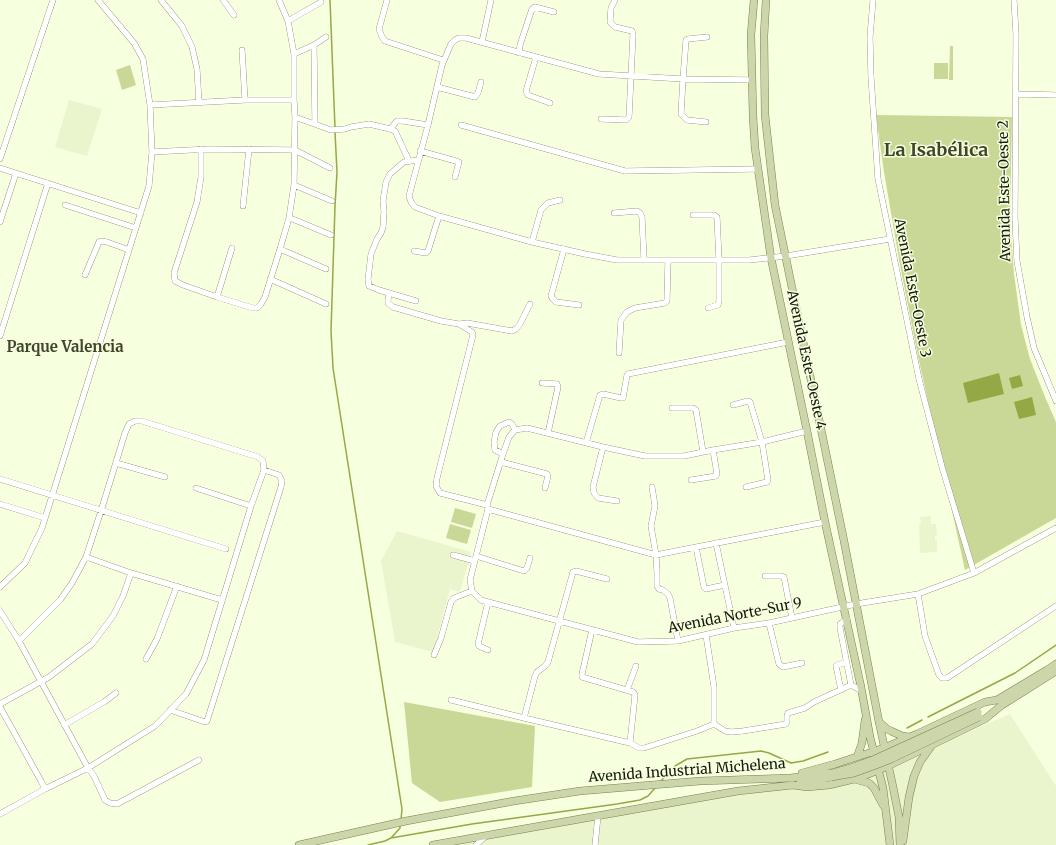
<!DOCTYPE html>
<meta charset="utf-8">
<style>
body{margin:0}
canvas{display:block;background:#f6ffde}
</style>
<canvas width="1056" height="845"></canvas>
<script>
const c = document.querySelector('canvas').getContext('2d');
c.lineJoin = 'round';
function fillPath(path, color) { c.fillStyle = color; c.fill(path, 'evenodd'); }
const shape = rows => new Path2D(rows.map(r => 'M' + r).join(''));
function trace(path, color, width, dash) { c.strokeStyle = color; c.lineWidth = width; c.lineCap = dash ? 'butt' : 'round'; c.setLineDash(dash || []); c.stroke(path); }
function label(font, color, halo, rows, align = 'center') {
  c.font = font + ' Merriweather,serif'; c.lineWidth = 3; c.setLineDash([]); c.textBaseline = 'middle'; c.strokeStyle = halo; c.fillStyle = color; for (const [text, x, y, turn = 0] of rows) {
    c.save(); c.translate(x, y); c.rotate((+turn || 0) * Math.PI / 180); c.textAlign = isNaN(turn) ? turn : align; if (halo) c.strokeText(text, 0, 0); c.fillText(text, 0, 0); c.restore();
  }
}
const built = shape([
 [69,100,102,109,87,156,55,147],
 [931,516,931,524,936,524,937,536,935,536,935,540,937,540,937,552,920,553,919,525,921,524,920,517],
 [397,531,471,552,460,592,450,589,433,652,395,642,381,561],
 [1010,714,1056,786,1056,845,433,845,793,785,854,779,929,749]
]);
const green = shape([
 [950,46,953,46,953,80,949,80],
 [934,63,948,63,948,79,934,79],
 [130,65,136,85,122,90,116,70],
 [876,115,1012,117,1010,223,1014,274,1021,325,1030,359,1045,397,1056,422,1056,518,965,570,918,356,900,265,884,172],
 [455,508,476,514,472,528,451,522],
 [450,524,471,530,467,544,446,538],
 [404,702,535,726,532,787,440,802,412,783]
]);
const water = shape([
 [999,373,1004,394,968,403,963,383],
 [1020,375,1023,386,1012,389,1009,378],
 [1032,397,1036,415,1019,419,1014,402]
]);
const stream = shape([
 [330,0,335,128],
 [335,132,337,172,335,206,331,331,333,368,402,809,401,820],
 [928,717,1015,673,1056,645],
 [907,728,922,720],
 [660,782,675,766,687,759,761,751,769,753,791,763,803,761,828,752],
 [391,838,400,828,400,824],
 [368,845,385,841,391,838,472,824,617,804,640,800,648,796,655,788]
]);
const minor = shape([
 [161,0,182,26,192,47,197,69,199,103],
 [223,0,234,15],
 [387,0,379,29,382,37,385,41,443,60],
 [873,0,870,37,871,77,878,179,919,379,942,467,974,573],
 [1014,0,1016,34,1015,218,1017,261,1027,317,1034,348,1056,401],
 [288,21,321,2],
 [482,42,491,0],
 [314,45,315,124],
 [242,50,245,100],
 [519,53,520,45,532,9,535,7,554,12],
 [294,54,314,45,326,37],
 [536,57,526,91,528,95,550,103],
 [752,80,683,79,599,74,466,38,459,38,455,40,451,44,442,65,428,125,409,196,411,202,415,207,439,216,532,242,585,254,617,260,749,260,786,256,890,239],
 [437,87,475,97,478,93,481,82],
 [1016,94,1056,95],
 [150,105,245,100,294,100],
 [295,117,331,130,345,129,351,127,369,124,390,129,395,131,409,161],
 [601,119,626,120,629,117,633,35,632,31,615,27,610,22,611,8,615,0],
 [706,122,687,120,681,114,683,79,686,40,688,39,707,37],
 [461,125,625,171,758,169],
 [390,129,397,121,403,121,428,125],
 [201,149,201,177,197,202,174,273,175,281,183,285,217,297,253,308,257,308,261,304,265,297,280,249,289,218,294,185,295,117,294,100,294,54,288,21,279,0],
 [420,151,456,161,459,162,455,177],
 [152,152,209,149,295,150,330,168],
 [0,159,53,0],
 [0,168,141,213],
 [294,185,332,201],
 [65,205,136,228],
 [243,206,249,149],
 [614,213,637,211,640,213,642,217,644,259],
 [693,215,714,215,717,217,719,260,719,301,718,305,708,308],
 [289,218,295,220,331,235],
 [0,222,16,173],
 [532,242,541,210,548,203,560,200],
 [280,249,326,269],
 [564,249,551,296,553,299,556,302,579,305],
 [414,251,426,253,428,251,439,216],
 [85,275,99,242,101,241,107,242,129,250],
 [270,279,326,304],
 [389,293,388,300,388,303,393,307,441,321,459,324,472,332,473,335,437,478,436,486,440,493,487,505],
 [217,297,232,248],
 [416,301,379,290,369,286,368,279,371,254,377,239,381,233,383,227,384,211,383,201,386,182,390,174,404,162,418,160],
 [460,324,467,323,512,331,516,329,520,324,530,304],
 [0,336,48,183],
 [619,353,621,320,627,312,635,308,665,303,667,301,668,260],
 [542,383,557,384,558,387,548,433],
 [733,405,748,401,750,402,762,442,768,480,767,482,746,487],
 [672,408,693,408,696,410,703,452],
 [807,431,762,442,713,450,684,456,645,456,603,447,527,428,515,430,509,437,503,454,487,505,488,509,470,580,472,591,481,600,488,602,638,642,678,641,734,628,769,623,856,604,918,594,974,573,1056,528],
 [586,443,600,395,603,394,621,398,623,398,627,375,628,374,788,342],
 [603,447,593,487,594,493,598,498,617,501],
 [503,454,495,450,494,442,496,432,500,426,509,422,512,424,515,430],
 [501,462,547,474,548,476,545,488],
 [116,463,165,477],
 [0,479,226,549],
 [691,480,716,476,717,474,713,450],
 [196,488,251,506],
 [0,504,45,518],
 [488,509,656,555,651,526,655,506,652,487],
 [716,543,734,628],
 [696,547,704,587,706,589,725,585],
 [453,555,475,561],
 [476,556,524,571,527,568,530,558],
 [765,576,781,576,784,577,792,618],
 [607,579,576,571,573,572,548,662,545,666,537,672,535,676,524,718,630,743,639,748,644,748,697,731,714,724,714,687,706,635],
 [0,587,25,563,42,528,149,186,152,152,150,105,143,59,134,43,98,0],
 [918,594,925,636,939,675,942,678,947,678,1056,606],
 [0,611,19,641,88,768,94,776,105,800,110,803,117,804,199,760],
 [847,619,840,624,840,628,851,685,862,691],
 [769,623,779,664,783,667,802,663],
 [592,630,582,674,582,677,633,692,635,695,630,743],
 [19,641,60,600,72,583,86,557,131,573,222,600],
 [678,641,670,598,668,594,663,590,659,589,657,586,657,572,656,555,676,551,825,522],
 [488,650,479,646,478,644,488,602],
 [434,655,441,638,451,602,454,598,472,591],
 [146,659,157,639,177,586],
 [627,690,636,666],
 [841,690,836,666,837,665,847,662],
 [451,700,524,718],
 [0,704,49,677,92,644,113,616,123,596,131,573],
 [0,707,41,781,45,789],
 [170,710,205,722,207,721,281,487,282,481,279,475,264,470],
 [714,724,725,731,731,732,743,731,786,724,787,722,787,716,788,713,805,708,814,702,851,685],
 [64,725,104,702,116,693],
 [0,814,45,789,88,768,155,726,186,694,204,660,251,506,264,470,263,461,258,457,142,421,135,421,129,424,125,433,101,511,86,557],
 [476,845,486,836],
 [595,845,598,816]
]);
const major = shape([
 [754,0,751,35,753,116,755,148,771,258,807,431,825,522,861,687,870,737,883,788,890,845],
 [766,0,764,36,765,115,775,205,844,541,879,722,893,787,899,817,900,845],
 [879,722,887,729,891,731,902,736,910,737],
 [857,757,862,743,865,720],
 [802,773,835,764,884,748,917,734,985,702,997,700,1047,670,1056,664],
 [854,779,869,783,874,788,883,805],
 [800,783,831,777],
 [903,841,909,797,914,776,920,762,932,745],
 [299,845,406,821,514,801,580,791,700,781,790,778,832,773],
 [433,845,738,791,793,785,807,787,829,785,854,779,866,775,888,766,985,719,1002,705,1056,671]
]);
const majorBridge = shape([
 [832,773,853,767,875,759,978,712],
 [831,777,854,773,876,765,891,759,979,717]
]);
const streetNames = [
 ["Avenida Este-Oeste 2",1005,191,-91],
 ["Avenida Este-Oeste 3",912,288,79],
 ["Avenida Este-Oeste 4",806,360,78],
 ["Avenida Norte-Sur 9",735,616,-11],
 ["Avenida Industrial Michelena",687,771,-4]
];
const neighbourhoodNames = [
 ["Parque Valencia",65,348]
];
const districtNames = [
 ["La Isabélica",936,151]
];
fillPath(built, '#eaf4cd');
fillPath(green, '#c9d896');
fillPath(water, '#95a846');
trace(stream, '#95a846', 1.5);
trace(minor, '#6b7256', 6);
trace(major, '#77824f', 8);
trace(minor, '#fff', 5.5);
trace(major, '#cdd6aa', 7);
trace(majorBridge, '#77824f', 8, []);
trace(majorBridge, '#cdd6aa', 7);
label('14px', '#16190e', '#f6ffde', streetNames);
label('bold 15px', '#40462c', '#f6ffde', neighbourhoodNames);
label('bold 18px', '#40462c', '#f6ffde', districtNames);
</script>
